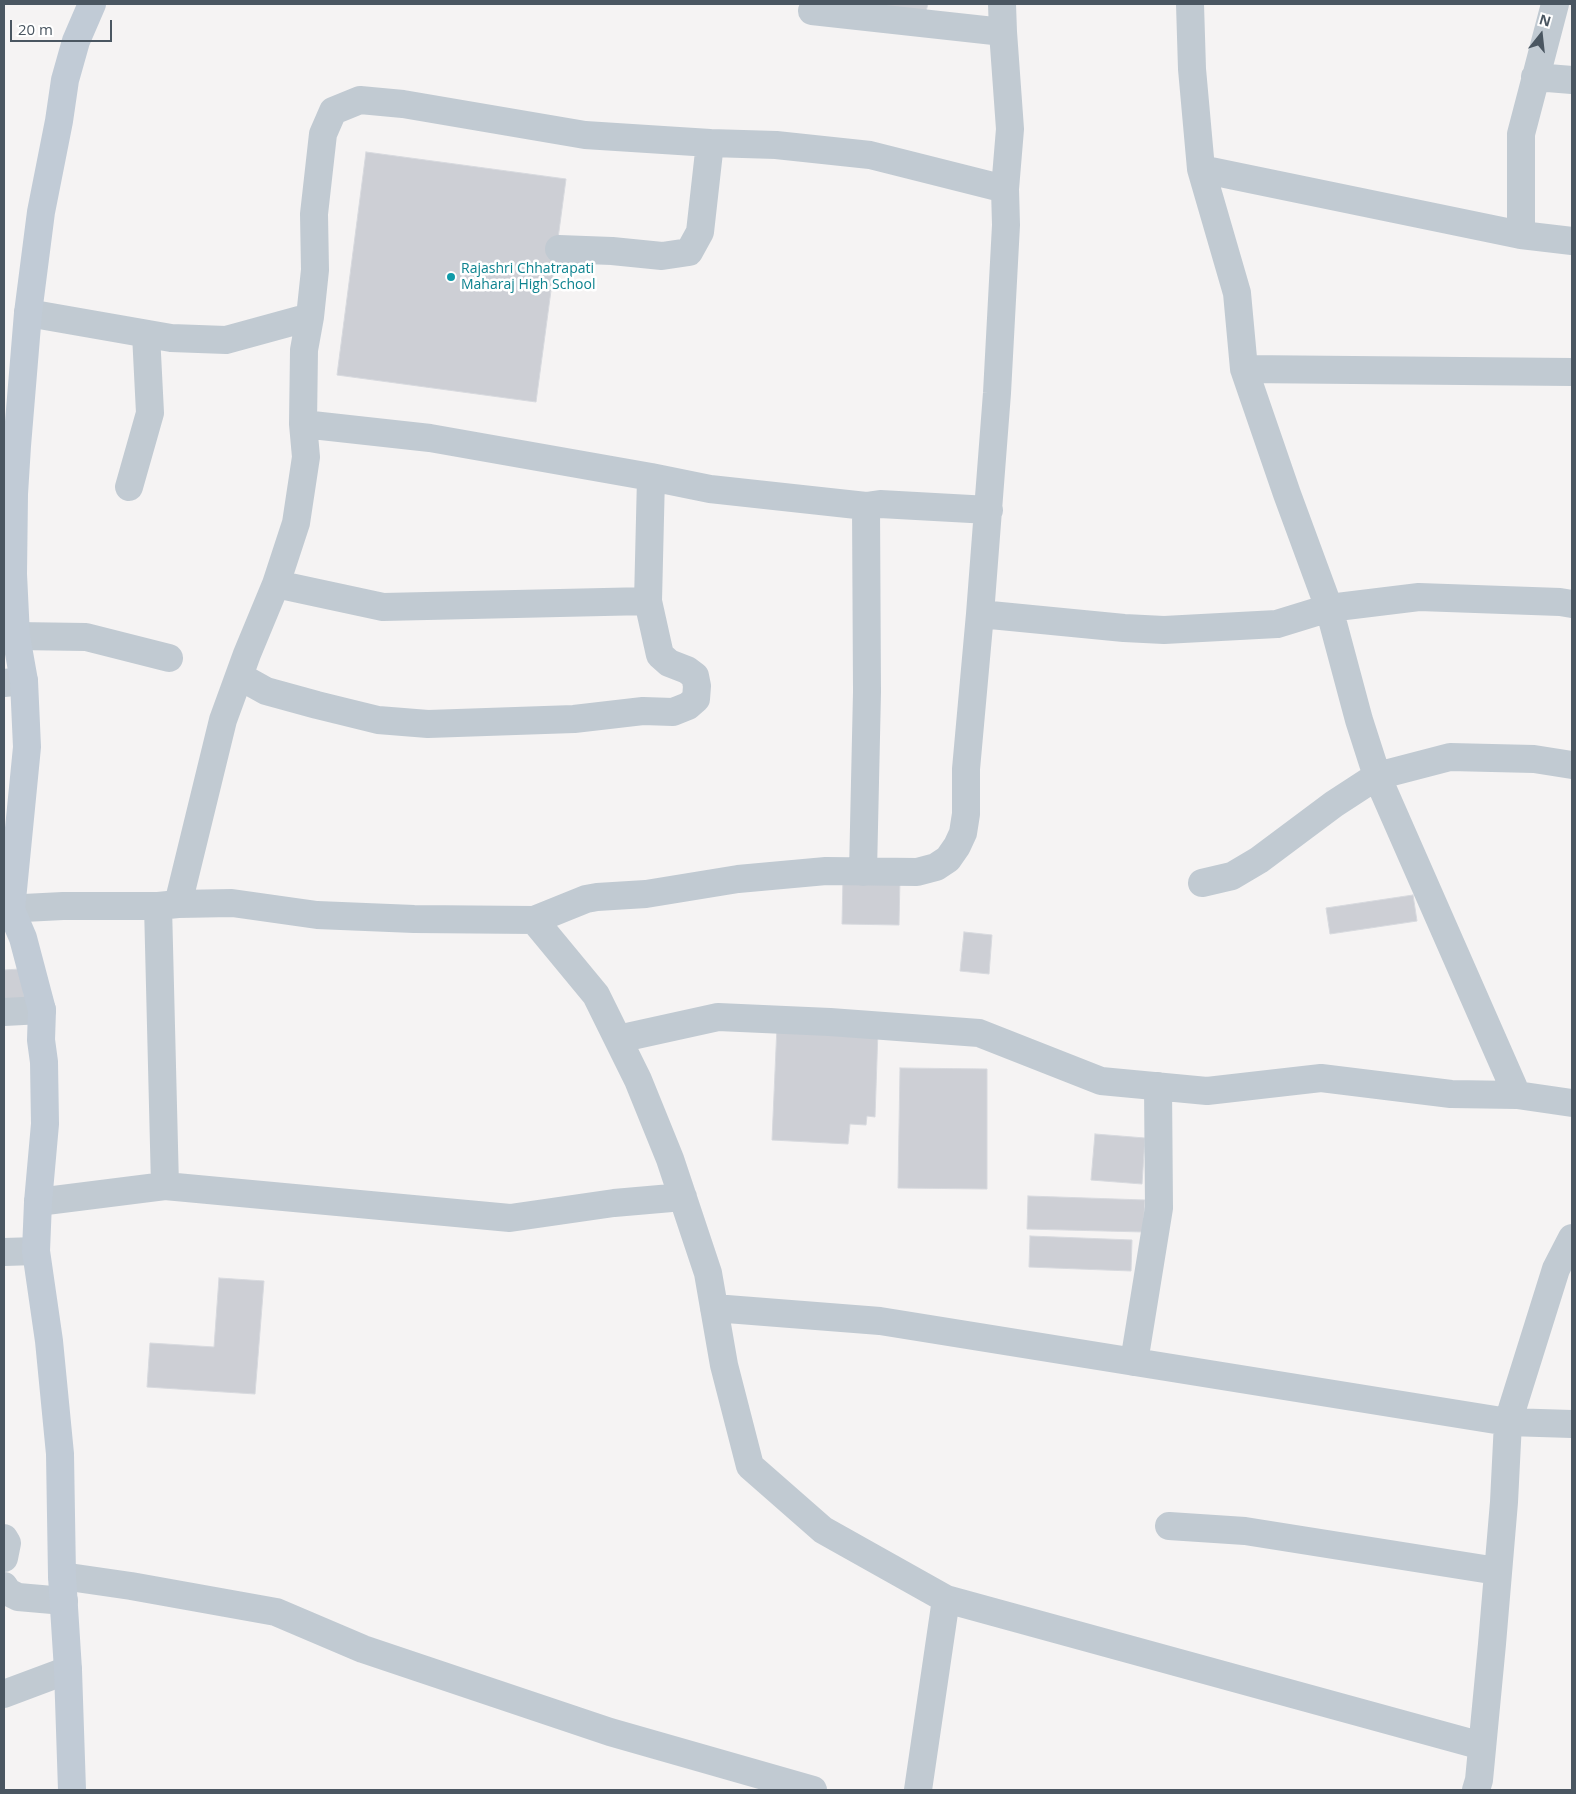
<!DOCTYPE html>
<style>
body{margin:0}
#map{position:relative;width:1576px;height:1794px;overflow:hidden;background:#f5f3f3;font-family:"Open Sans",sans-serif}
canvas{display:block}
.frame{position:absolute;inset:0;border:5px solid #4a5661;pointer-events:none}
.north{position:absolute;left:1516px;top:10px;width:50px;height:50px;-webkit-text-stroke:4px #fff;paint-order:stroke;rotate:16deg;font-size:14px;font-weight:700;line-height:20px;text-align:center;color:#4a5661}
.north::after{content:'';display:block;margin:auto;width:18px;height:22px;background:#4a5661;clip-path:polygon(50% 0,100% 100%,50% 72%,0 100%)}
.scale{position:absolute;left:10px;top:20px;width:102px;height:22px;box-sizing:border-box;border:2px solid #4a5661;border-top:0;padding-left:6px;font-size:15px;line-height:18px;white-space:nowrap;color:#4a5661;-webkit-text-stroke:4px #fff;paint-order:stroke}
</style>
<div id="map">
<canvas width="1576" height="1794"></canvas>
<div class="frame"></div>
<div class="north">N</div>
<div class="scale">20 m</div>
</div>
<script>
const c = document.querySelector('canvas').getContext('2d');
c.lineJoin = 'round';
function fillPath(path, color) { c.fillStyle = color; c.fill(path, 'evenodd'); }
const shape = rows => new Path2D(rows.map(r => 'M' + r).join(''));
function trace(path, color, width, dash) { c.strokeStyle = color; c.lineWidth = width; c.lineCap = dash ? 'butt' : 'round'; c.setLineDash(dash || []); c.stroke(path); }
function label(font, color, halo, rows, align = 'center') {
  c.font = font + ' "Open Sans",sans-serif'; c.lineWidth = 5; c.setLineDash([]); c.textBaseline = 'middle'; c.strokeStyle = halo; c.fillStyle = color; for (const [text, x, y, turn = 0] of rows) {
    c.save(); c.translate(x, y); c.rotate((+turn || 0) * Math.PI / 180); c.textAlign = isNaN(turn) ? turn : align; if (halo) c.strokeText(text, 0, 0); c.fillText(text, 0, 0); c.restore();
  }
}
const building = shape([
 [874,4,928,4,925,15,874,4],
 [366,152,566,179,536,402,337,375,366,152],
 [843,877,900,878,899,925,842,924,843,877],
 [1413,895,1417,921,1330,934,1326,908,1413,895],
 [964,932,992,935,989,974,960,971,964,932],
 [20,969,25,1000,4,1001,4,970,20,969],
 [777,1026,878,1030,875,1117,867,1116,866,1125,850,1124,848,1144,772,1140,777,1026],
 [900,1068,987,1069,987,1189,898,1188,900,1068],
 [1095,1134,1145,1138,1142,1184,1091,1180,1095,1134],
 [1028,1196,1145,1200,1143,1232,1027,1229,1028,1196],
 [1030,1236,1132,1240,1131,1271,1029,1267,1030,1236],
 [219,1278,264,1281,255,1394,147,1387,150,1343,214,1347,219,1278]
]);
const street = shape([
 [1190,4,1192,69,1201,169,1237,293,1244,369,1287,494,1329,608,1359,720,1377,776,1517,1095,1572,1103],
 [812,11,1003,32],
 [1535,77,1572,80],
 [710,143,776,145,870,155,1005,189],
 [1201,169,1521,235,1521,134,1555,4],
 [1521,235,1572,241],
 [28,313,171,338,226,340,310,317,315,270,314,214,323,134,333,111,360,100,403,104,585,135,710,143,700,232,689,252,662,256,612,251,559,249],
 [1244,369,1572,372],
 [303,424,430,438,651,477,710,489,866,506,880,504,989,510],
 [129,487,150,413,146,334],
 [276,584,383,607,648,601],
 [980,614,1124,628,1164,630,1277,624,1329,608,1419,597,1560,602,1572,604],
 [16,636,86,637,169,658],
 [239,676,266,691,317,705,378,720,428,724,574,719,643,711,673,712,688,706,696,699,697,686,695,676,687,670,669,663,660,655,648,601,651,477],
 [4,683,24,681],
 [863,872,867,692,866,506],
 [1202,883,1232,876,1259,860,1334,804,1377,776,1450,757,1534,759,1572,765],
 [178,904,223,720,247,654,276,584,296,523,306,457,303,424,304,350,310,317],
 [158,906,165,1186],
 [4,909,63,906,158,906,178,904,232,903,317,915,414,919,534,920,596,995,638,1080,670,1159,708,1273,724,1365,750,1466,823,1530,946,1599,918,1790],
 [534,920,586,899,597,897,646,894,738,879,826,871,917,872,936,867,948,859,957,846,963,833,966,814,966,769,980,614,997,393,1006,225,1005,189,1010,129,1003,32,1002,4],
 [4,1012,42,1010],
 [618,1039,718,1017,830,1022,979,1033,1101,1081,1207,1091,1321,1078,1451,1094,1517,1095],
 [38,1202,165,1186,510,1218,614,1203,683,1197],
 [4,1252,36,1251],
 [714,1308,880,1321,1508,1422,1572,1424],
 [1134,1362,1159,1208,1158,1086],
 [1169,1526,1245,1531,1497,1571],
 [4,1538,7,1543,4,1558],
 [62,1576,131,1586,276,1612,363,1649,610,1732,813,1790],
 [4,1586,8,1592,18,1597,64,1601],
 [946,1599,1482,1746],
 [4,1694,68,1670],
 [1476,1790,1479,1780,1492,1644,1504,1502,1508,1422,1556,1269,1572,1238]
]);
const secondary = shape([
 [72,1790,68,1670,62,1576,60,1454,49,1341,36,1251,38,1202,45,1124,44,1062,41,1040,42,1010,23,938,11,910,27,747,24,681,16,636,13,574,14,494,17,446,28,313,41,212,59,121,65,80,76,41,92,4]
]);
const markers = [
 [451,277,5,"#0f9aa8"]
];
const cultureNames = [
 ["Rajashri Chhatrapati",461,269],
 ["Maharaj High School",461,285]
];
fillPath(building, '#cdcfd5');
trace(building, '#d7d9de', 1);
trace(street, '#c1cad2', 28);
trace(secondary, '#c1cbd6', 28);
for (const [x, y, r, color] of markers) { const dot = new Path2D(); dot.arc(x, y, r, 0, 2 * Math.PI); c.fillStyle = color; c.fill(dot); trace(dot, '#fff', 2); }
label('14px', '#0d838f', '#fff', cultureNames, 'left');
</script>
